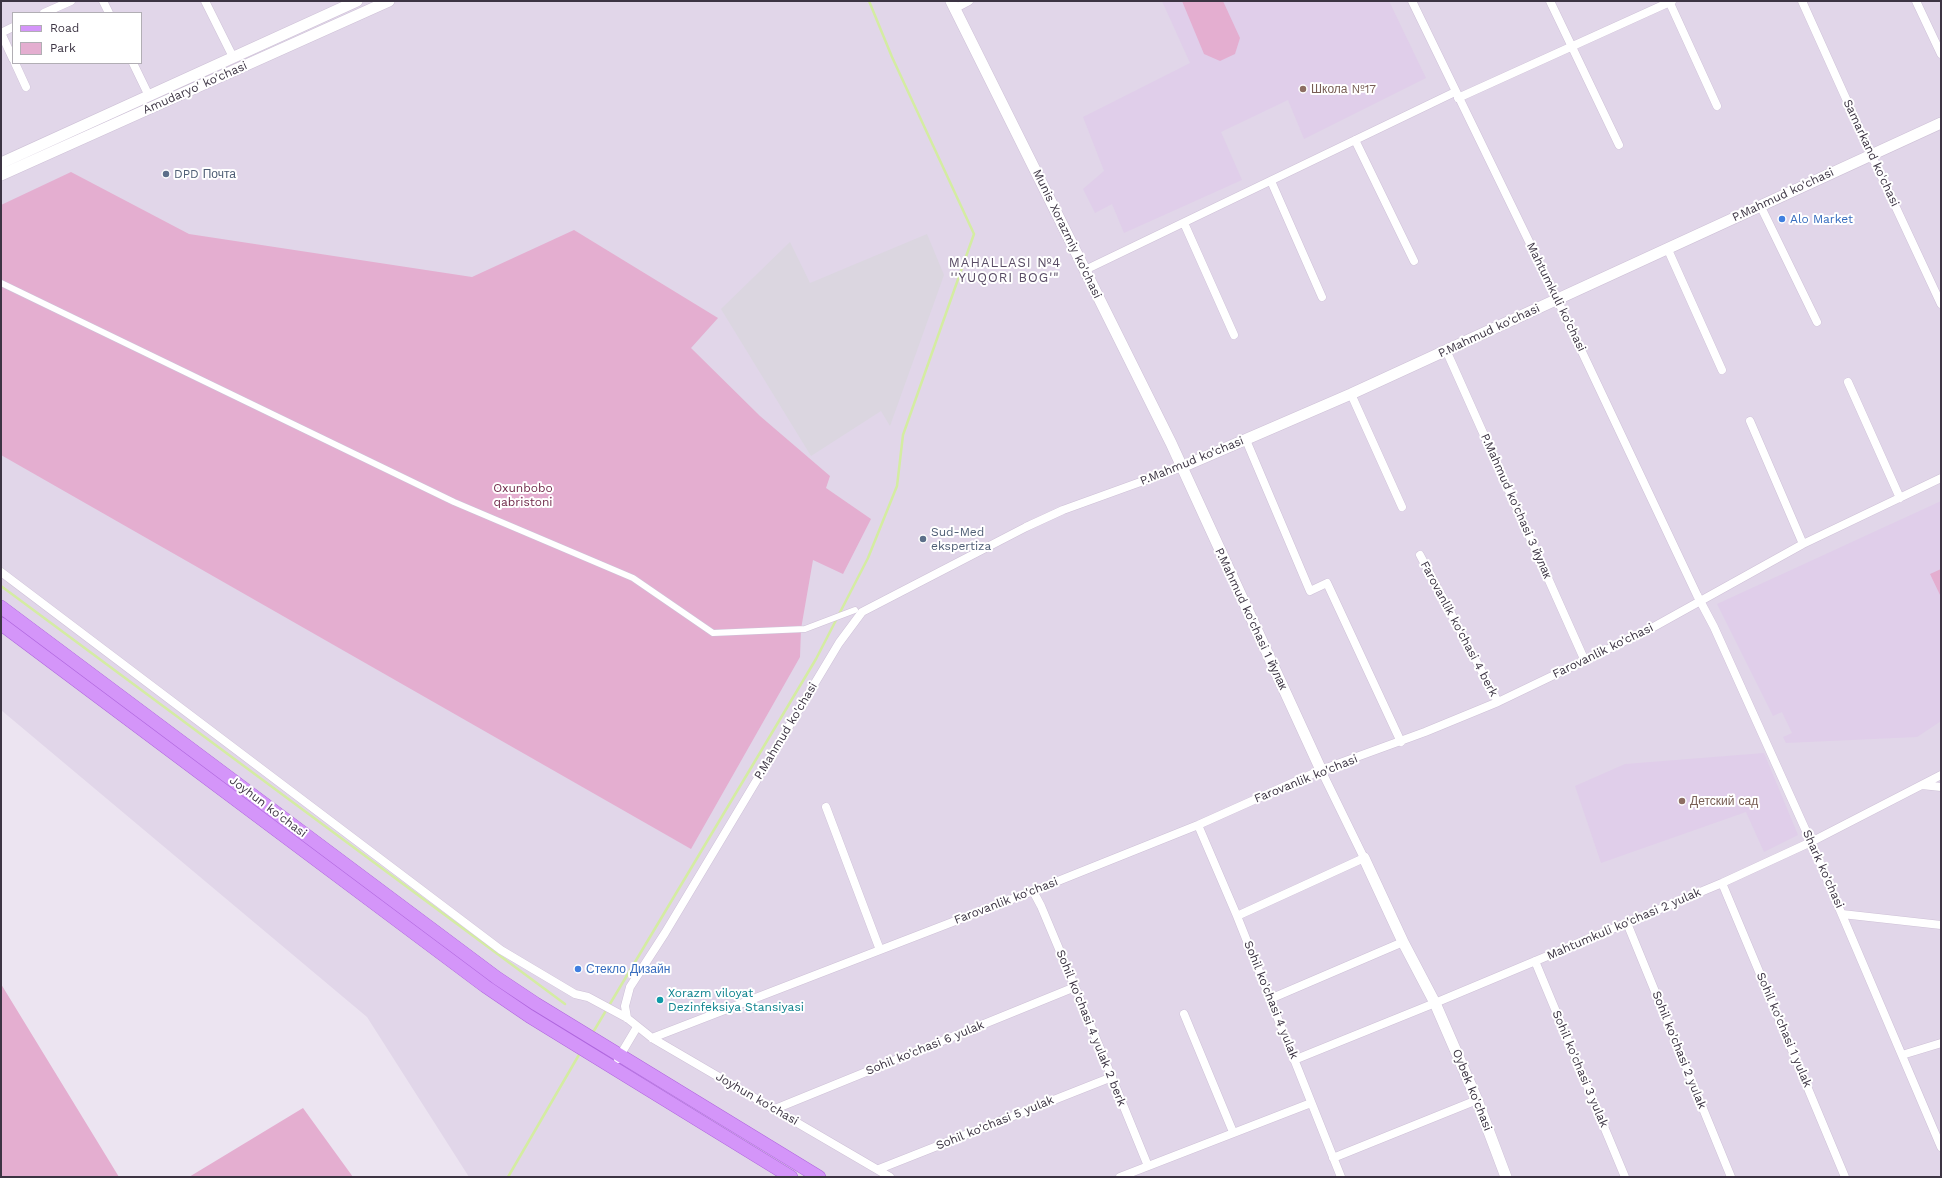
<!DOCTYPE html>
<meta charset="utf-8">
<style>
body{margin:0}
#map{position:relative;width:1942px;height:1178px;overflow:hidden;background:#ece4f1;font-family:"Work Sans",sans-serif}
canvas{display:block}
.frame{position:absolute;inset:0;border:2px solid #3c3443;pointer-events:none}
.legend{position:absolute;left:12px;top:12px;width:130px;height:52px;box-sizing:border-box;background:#fff;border:1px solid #b1aeb4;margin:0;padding:5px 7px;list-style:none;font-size:12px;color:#3c3443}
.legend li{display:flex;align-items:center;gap:8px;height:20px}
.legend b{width:20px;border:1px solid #b1aeb4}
</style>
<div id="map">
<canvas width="1942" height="1178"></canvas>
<div class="frame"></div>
<ul class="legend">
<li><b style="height:5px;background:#d495f9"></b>Road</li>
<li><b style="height:11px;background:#e4aed0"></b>Park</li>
</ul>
</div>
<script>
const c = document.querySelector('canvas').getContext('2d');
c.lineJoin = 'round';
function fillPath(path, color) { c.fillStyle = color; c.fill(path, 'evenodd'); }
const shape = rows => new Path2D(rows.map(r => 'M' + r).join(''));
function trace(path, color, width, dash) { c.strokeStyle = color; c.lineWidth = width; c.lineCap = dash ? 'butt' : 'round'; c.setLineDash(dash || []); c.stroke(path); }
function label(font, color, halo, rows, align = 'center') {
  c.font = font + ' "Work Sans",sans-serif'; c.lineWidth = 4; c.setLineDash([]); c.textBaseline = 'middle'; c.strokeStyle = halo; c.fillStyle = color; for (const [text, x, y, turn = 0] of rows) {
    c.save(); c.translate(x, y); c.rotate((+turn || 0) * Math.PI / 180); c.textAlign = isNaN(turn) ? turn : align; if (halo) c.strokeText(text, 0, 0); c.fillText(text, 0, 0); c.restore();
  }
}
const residential = shape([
 [1,1,1941,1,1941,1177,469,1177,367,1017,1,710],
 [13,13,141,13,141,63,13,63]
]);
const industrial = shape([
 [927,234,944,275,890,426,881,411,811,456,721,309,790,242,810,283]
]);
const education = shape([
 [1162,1,1389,1,1426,78,1304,139,1288,100,1221,132,1242,180,1124,233,1112,204,1095,213,1083,189,1104,171,1083,117,1190,63],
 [1941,501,1941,721,1917,737,1786,743,1783,737,1792,733,1782,712,1773,716,1717,604],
 [1764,753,1798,835,1764,852,1746,812,1601,863,1575,786,1625,764]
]);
const green = shape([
 [1182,1,1223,1,1240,38,1235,54,1220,61,1204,54],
 [71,172,189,234,472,277,574,230,718,318,691,348,760,416,830,476,826,488,871,519,843,574,813,560,801,629,800,657,691,849,1,455,1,205],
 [1941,569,1941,597,1930,574],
 [1,984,119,1177,1,1177],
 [303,1108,353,1177,189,1177]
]);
const stream = shape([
 [1,586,565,1004],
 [592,1034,816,659,868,558,897,486,903,435,974,234,892,57,869,1],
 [508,1177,580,1053]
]);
const pedestrian = shape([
 [1,283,454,502,633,578,713,633,805,629,855,610]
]);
const minor = shape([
 [103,1,109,13],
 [205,1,233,57],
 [1412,1,1557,299,1697,595,1714,627,1811,842,1941,1147],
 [1550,1,1619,145],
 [1669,1,1717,106],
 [1802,1,1871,154,1941,304],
 [1916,1,1941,54],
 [954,9,969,1],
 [44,13,71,1],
 [1,33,13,59],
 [1,33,13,27],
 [15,63,26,87],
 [133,63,149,96],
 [1458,98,1672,1],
 [1355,140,1414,261],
 [1271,181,1322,297],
 [1760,205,1817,322],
 [1184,223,1234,335],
 [1669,247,1669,252,1722,370],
 [1085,270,1455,92],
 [1446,350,1585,661],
 [1848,382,1900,498],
 [1351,394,1402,507],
 [1750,421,1803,544],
 [1246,440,1310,591,1327,583,1401,742],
 [1026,527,1063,510,1182,467],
 [1420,555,1498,702],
 [1,572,501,950,575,994,588,997,627,1018,652,1038,890,1177],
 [1922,785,1941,787],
 [826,807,880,950],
 [1198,825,1237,916,1341,1177],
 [1722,883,1845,1177],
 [1033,891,1041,906,1075,987,1148,1166],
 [1842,914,1941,925],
 [1237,916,1364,858,1321,770],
 [1627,923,1731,1177],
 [1535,961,1625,1177],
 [1270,999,1403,942],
 [1184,1014,1233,1132],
 [627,1018,625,1006,630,987,665,933,839,643,862,612,1030,525],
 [652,1038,1033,891,1198,825,1321,770,1425,732,1498,702,1650,629,1803,544,1941,478],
 [1902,1055,1941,1043],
 [618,1059,637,1027],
 [1294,1060,1435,1003,1722,883,1811,842,1941,775],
 [775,1109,1075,987],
 [1333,1158,1477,1100],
 [879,1169,1112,1077],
 [1120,1177,1311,1103]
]);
const tertiary = shape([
 [951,1,1171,443,1321,770],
 [1,163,357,1],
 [1,175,389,1],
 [1182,467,1351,394,1941,123],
 [1364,858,1403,942,1435,1003,1477,1100,1506,1177]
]);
const primary = shape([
 [1,607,497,978,536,1004,819,1177],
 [1,624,485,986,529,1016,791,1177]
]);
const markers = [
 [1303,89,4,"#8d6e63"],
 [166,174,4,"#5c6f8a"],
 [1782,219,4,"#3f7fe0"],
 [923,539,4,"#5c6f8a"],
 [1682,801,4,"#8d6e63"],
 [578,969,4,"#3f7fe0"],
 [660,1000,4,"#0f9aa8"]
];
const streetNames = [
 ["Amudaryo' ko'chasi",195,88,-24],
 ["Samarkand ko'chasi",1871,153,65],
 ["P.Mahmud ko'chasi",1783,195,-25],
 ["Munis Xorazmiy ko'chasi",1067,234,64],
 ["Mahtumkuli ko'chasi",1556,297,64],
 ["P.Mahmud ko'chasi",1489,331,-25],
 ["P.Mahmud ko'chasi",1192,461,-22],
 ["P.Mahmud ko'chasi 3 йулак",1516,506,66],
 ["P.Mahmud ko'chasi 1 йулак",1251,619,65],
 ["Farovanlik ko'chasi 4 berk",1459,629,62],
 ["Farovanlik ko'chasi",1603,651,-26],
 ["P.Mahmud ko'chasi",786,731,-59],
 ["Farovanlik ko'chasi",1306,779,-22],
 ["Joyhun ko'chasi",268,807,37],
 ["Shark ko'chasi",1823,869,66],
 ["Farovanlik ko'chasi",1006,901,-21],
 ["Mahtumkuli ko'chasi 2 yulak",1624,924,-23],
 ["Sohil ko'chasi 4 yulak",1271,1000,68],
 ["Sohil ko'chasi 4 yulak 2 berk",1091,1028,68],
 ["Sohil ko'chasi 1 yulak",1784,1030,67],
 ["Sohil ko'chasi 6 yulak",925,1048,-22],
 ["Sohil ko'chasi 2 yulak",1679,1050,68],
 ["Sohil ko'chasi 3 yulak",1580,1069,67],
 ["Oybek ko'chasi",1472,1090,68],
 ["Joyhun ko'chasi",757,1099,30],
 ["Sohil ko'chasi 5 yulak",995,1123,-22]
];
const educationNames = [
 ["Школа №17",1311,89],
 ["Детский сад",1690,801]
];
const serviceNames = [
 ["DPD Почта",174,174],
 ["Sud-Med",931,532],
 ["ekspertiza",931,546]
];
const shopNames = [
 ["Alo Market",1790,219],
 ["Стекло Дизайн",586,969]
];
const parkNames = [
 ["Oxunbobo",523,488],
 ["qabristoni",523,502]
];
const cultureNames = [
 ["Xorazm viloyat",668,993],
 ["Dezinfeksiya Stansiyasi",668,1007]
];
const neighbourhoodNames = [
 ["MAHALLASI №4",1005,263],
 ["''YUQORI BOG'\"",1005,278]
];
fillPath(residential, '#e1d6e9');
fillPath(industrial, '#dbd6e0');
fillPath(education, '#e0ceea');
fillPath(green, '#e4aed0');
trace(stream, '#d4eca2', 2.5);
trace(pedestrian, '#cec1d7', 7);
trace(minor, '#cec1d7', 9);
trace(tertiary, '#cec1d7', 12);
trace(primary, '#af66de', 14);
trace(pedestrian, '#fff', 6);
trace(minor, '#fff', 8);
trace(tertiary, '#fff', 11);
trace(primary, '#d495f9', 13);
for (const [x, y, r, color] of markers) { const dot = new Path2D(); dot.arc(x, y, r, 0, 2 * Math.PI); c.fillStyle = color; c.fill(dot); trace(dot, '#fff', 1.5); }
label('12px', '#3c3443', '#fff', streetNames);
label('12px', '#785e54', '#fff', educationNames, 'left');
label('12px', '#4e5e75', '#fff', serviceNames, 'left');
label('12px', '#366cbe', '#fff', shopNames, 'left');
label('12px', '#712b4b', '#fff', parkNames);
label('12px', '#0d838f', '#fff', cultureNames, 'left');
c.letterSpacing = '1px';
label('13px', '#594c65', '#fff', neighbourhoodNames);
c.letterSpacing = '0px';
</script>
